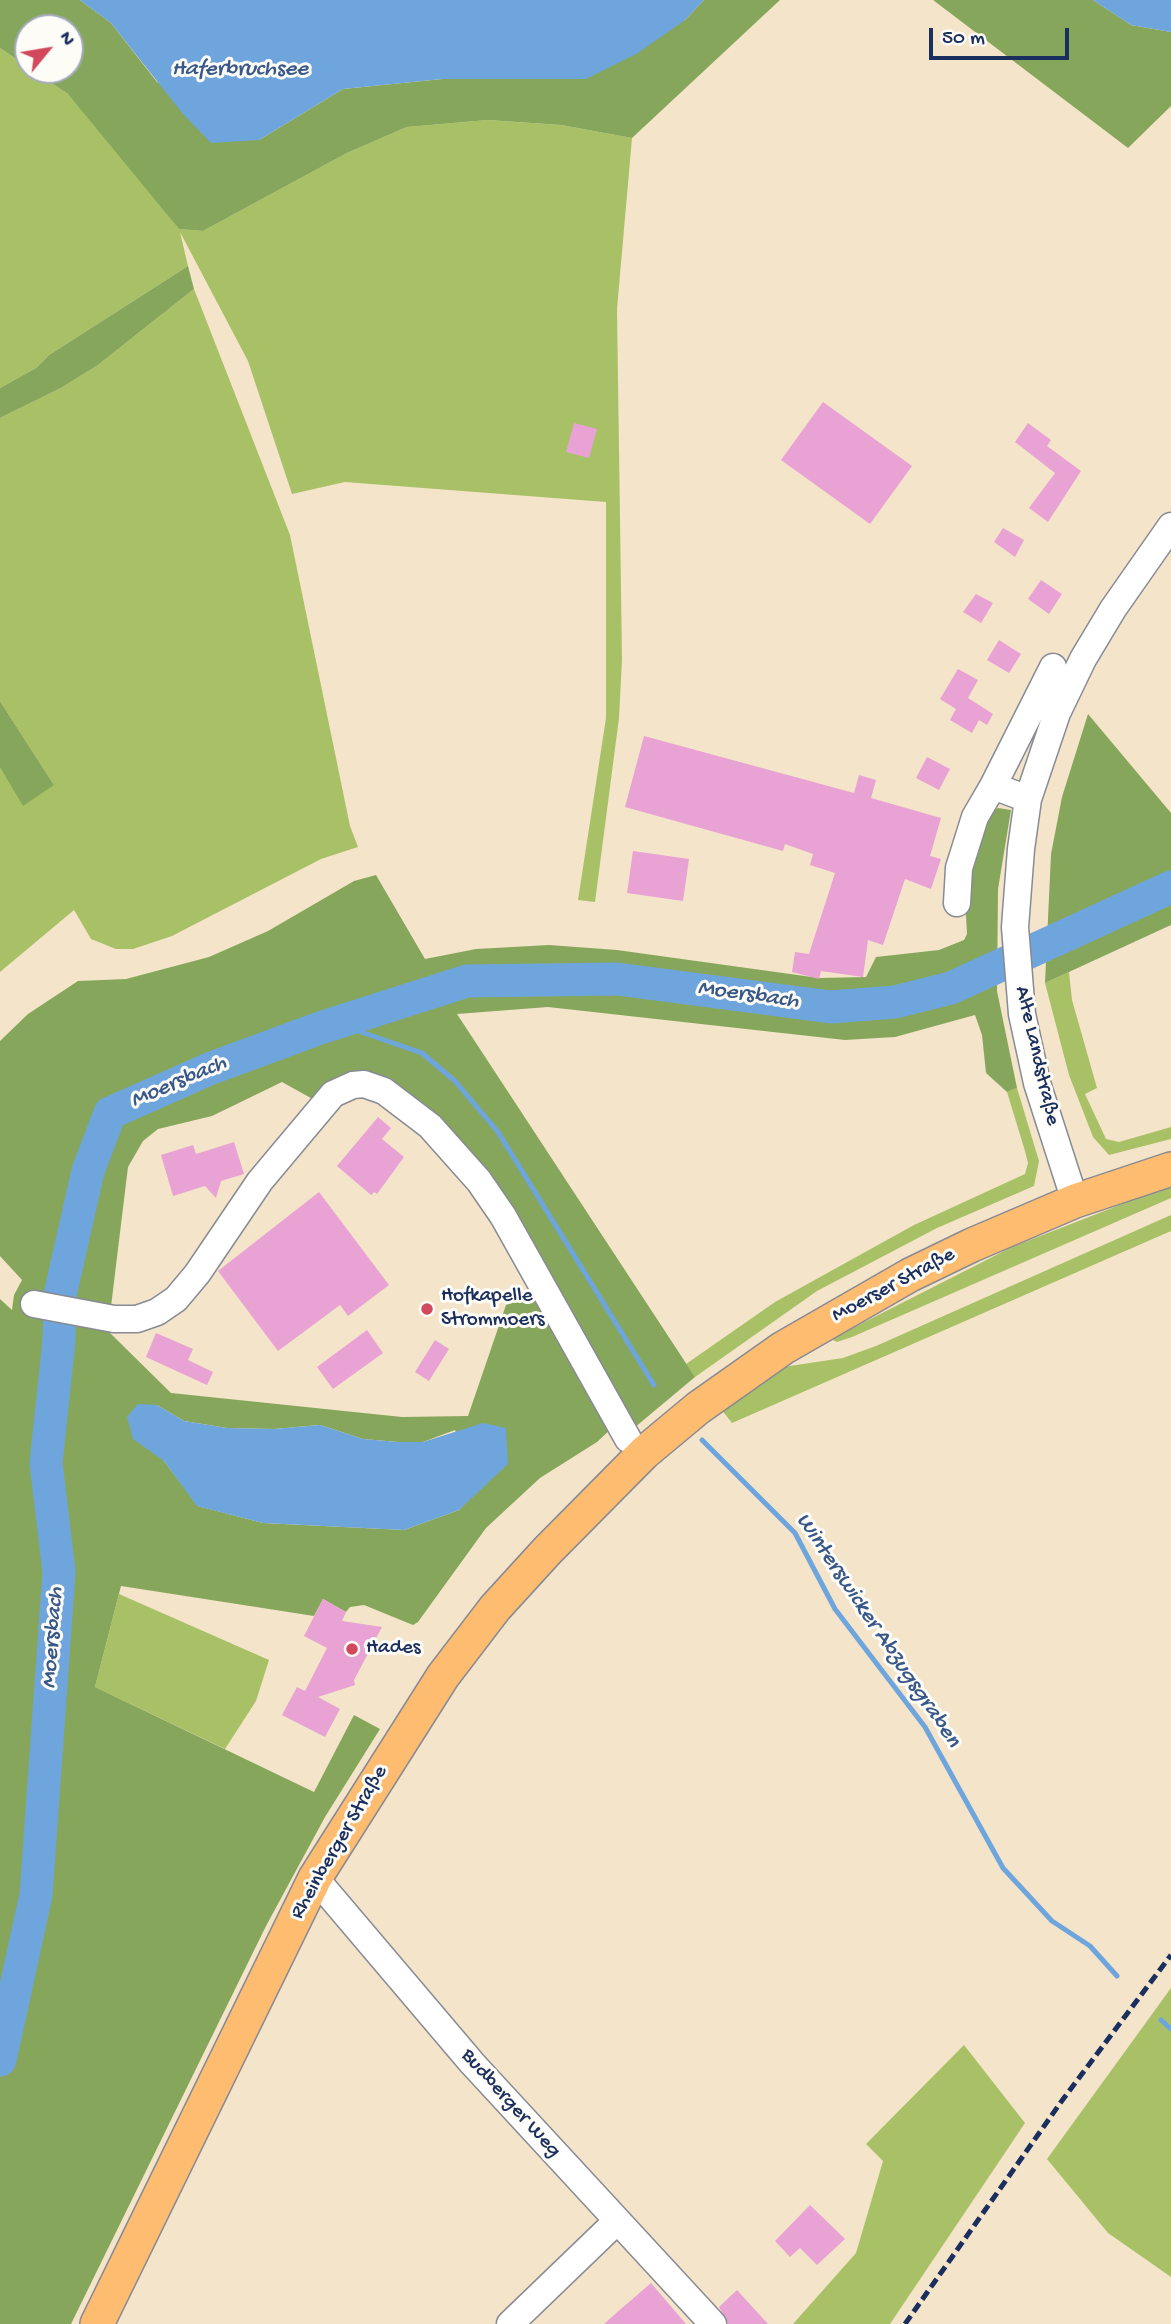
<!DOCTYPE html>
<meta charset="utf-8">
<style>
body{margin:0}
#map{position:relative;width:1171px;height:2324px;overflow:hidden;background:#f4e4ca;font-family:"Gochi Hand",sans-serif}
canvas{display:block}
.north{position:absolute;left:14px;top:14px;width:70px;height:70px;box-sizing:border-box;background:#fdfcf7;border:2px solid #a3aaba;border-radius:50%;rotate:60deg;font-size:19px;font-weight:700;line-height:28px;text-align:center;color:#1b2f5e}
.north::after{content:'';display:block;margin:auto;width:24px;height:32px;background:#d1495b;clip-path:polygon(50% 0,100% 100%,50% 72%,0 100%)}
.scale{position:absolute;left:929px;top:28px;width:140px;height:32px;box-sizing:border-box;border:4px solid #1b2f5e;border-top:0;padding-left:9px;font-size:21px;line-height:24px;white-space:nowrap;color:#1b2f5e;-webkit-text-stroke:5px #fdfcf7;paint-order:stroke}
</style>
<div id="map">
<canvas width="1171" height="2324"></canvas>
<div class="north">N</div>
<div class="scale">50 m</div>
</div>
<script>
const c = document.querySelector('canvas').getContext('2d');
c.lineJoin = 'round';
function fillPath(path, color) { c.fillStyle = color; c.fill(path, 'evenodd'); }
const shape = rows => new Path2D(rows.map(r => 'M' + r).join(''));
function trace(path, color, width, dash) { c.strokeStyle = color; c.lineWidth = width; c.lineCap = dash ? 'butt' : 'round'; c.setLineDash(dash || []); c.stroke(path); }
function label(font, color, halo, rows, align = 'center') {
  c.font = font + ' "Gochi Hand",sans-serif'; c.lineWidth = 6; c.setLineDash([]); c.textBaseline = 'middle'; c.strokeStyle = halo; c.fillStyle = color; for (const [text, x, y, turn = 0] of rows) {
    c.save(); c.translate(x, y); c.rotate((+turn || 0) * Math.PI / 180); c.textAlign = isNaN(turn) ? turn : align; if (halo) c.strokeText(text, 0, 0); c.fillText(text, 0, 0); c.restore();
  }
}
const green = shape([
 [0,48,68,94,100,127,179,229,203,231,347,153,407,127,488,120,561,125,632,138,617,309,622,660,619,718,595,902,578,900,606,718,606,502,345,482,292,494,248,361,180,232,188,266,49,355,36,368,0,388],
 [194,289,290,535,350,826,358,847,321,859,172,936,133,949,116,949,91,939,74,910,0,972,0,762,54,785,0,701,0,418,61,388,98,365],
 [1069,972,1072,1000,1097,1088,1085,1094,1106,1139,1119,1142,1171,1127,1171,1139,1109,1155,1093,1137,1069,1075,1045,983],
 [1017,1088,1039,1161,1034,1186,937,1228,817,1291,695,1377,686,1364,775,1302,914,1225,1025,1174,1028,1163,1025,1151,1007,1092],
 [1171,1185,1171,1198,852,1337,837,1342,831,1339,1012,1247],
 [1171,1215,1171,1231,732,1423,721,1409,783,1367,843,1358,876,1346],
 [119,1594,269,1660,256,1701,225,1749,95,1687],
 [1171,1988,1171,2277,1108,2233,1047,2159],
 [964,2045,1025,2123,890,2324,793,2324,856,2253,883,2161,866,2144]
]);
const forest = shape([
 [0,0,80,0,111,23,157,82,259,140,343,89,442,79,685,20,704,0,780,0,632,138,561,125,488,120,407,127,347,153,203,231,179,229,68,94,32,70,70,70,70,28,28,28,28,67,0,48],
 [933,0,1093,0,1131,25,1171,32,1171,106,1128,148],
 [188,266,194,289,98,365,61,388,0,418,0,388,36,368,49,355],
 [0,701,54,785,23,806,0,767],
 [1088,714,1171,813,1171,925,1045,983,1051,854,1062,797],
 [998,808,1011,810,998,889,997,991,1017,1088,1007,1092,986,1073,982,1035,975,1015,895,1037,845,1040,548,1007,457,1014,695,1377,634,1428,513,1228,378,1083,318,1102,282,1082,212,1116,158,1129,143,1141,128,1167,108,1331,171,1393,402,1417,468,1416,506,1305,534,1294,612,1428,597,1442,540,1478,486,1528,418,1622,413,1625,364,1605,350,1607,346,1612,323,1599,314,1616,121,1586,95,1687,314,1792,354,1715,380,1729,325,1817,266,1926,71,2324,0,2324,0,1299,12,1310,14,1295,22,1280,0,1256,0,1041,28,1014,78,981,126,979,209,957,268,931,354,881,376,875,425,959,476,949,549,945,617,950,819,978,866,977,876,957,939,950,964,940,967,934,964,880,988,814],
 [157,1405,184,1421,227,1428,274,1429,320,1425,363,1439,398,1442,423,1442,455,1430,477,1491,459,1510,404,1530,263,1523,198,1506,164,1461]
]);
const water = shape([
 [80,0,704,0,685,20,638,53,586,79,442,79,343,89,259,140,211,143,183,114,111,23],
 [1093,0,1171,0,1171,32,1131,25],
 [138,1404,157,1405,184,1421,227,1428,274,1429,320,1425,363,1439,398,1442,423,1442,483,1423,506,1428,508,1464,459,1510,404,1530,263,1523,197,1506,164,1461,133,1439,127,1417]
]);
const stream = shape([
 [335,1023,422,1053,455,1081,498,1132,654,1385],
 [702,1440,795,1533,835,1609,925,1727,1003,1868,1052,1921,1090,1946,1117,1976],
 [1161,2020,1171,2029]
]);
const river = shape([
 [0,2060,36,1895,59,1572,46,1463,59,1340,60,1295,88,1171,110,1113,209,1069,320,1028,467,981,617,979,831,1007,895,1002,951,988,1171,887]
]);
const building = shape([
 [823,402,912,466,870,524,781,460],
 [574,423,597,429,589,458,566,452],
 [1028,423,1051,440,1047,446,1081,471,1048,522,1029,508,1055,473,1015,442],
 [1003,528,1024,540,1015,557,994,542],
 [1041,580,1062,594,1049,614,1028,599],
 [976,594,993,603,981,623,963,612],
 [999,640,1021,654,1009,673,987,660],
 [958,669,978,680,968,698,993,714,987,725,979,720,972,733,950,720,956,709,940,699],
 [644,736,854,793,859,775,876,780,871,798,941,818,930,856,941,859,931,889,905,879,883,945,868,940,863,977,821,971,819,979,792,972,795,952,809,954,835,873,810,865,813,854,785,844,783,851,625,807],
 [927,757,950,769,939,790,916,778],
 [633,851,689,859,683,901,627,893],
 [378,1117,391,1128,382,1139,404,1157,377,1194,374,1192,371,1195,337,1166],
 [234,1142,244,1174,221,1181,216,1198,205,1186,173,1196,161,1155,193,1145,196,1154],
 [319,1192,389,1285,348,1316,340,1305,278,1351,218,1271],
 [367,1330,383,1353,333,1389,317,1367],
 [156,1333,193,1349,188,1360,213,1372,207,1385,146,1357],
 [435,1340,449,1349,429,1381,415,1372],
 [323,1599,346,1612,342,1621,382,1627,354,1680,355,1685,318,1697,340,1709,325,1737,282,1715,297,1687,305,1691,327,1648,304,1636],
 [810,2205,845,2239,817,2265,800,2248,790,2257,775,2241],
 [651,2283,686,2324,604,2324,615,2314],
 [737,2290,768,2324,728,2324,719,2307]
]);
const minor = shape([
 [993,786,1053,667],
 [957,903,959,868,975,817,993,786,1028,799],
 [1075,1201,1037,1083,1022,1014,1015,927,1021,849,1028,799,1057,713,1083,659,1113,609,1171,526],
 [34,1304,114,1319,137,1319,157,1312,176,1299,197,1274,260,1181,333,1094,353,1085,364,1084,384,1091,430,1126,479,1181,503,1216,628,1439],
 [315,1878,472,2063,713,2324],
 [510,2324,617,2221]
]);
const major = shape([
 [97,2324,315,1878,443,1676,495,1608,547,1551,644,1453,698,1408,783,1348,910,1275,972,1245,1075,1201,1171,1169]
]);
const rail = shape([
 [905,2324,1061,2102,1171,1955]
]);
const markers = [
 [427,1309,7,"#d1495b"],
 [352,1649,7,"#d1495b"]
];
const streetNames = [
 ["Alte Landstraße",1036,1056,77],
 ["Moerser Straße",894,1286,-28],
 ["Rheinberger Straße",340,1843,-60],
 ["Budberger Weg",510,2104,48]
];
const poiNames = [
 ["Hofkapelle",441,1297],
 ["Strommoers",441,1321],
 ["Hades",366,1649]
];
const waterNames = [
 ["Haferbruchsee",240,70],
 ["Moersbach",748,996,8],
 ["Moersbach",179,1083,-23],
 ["Winterswicker Abzugsgraben",877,1631,56],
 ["Moersbach",54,1638,-86]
];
fillPath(green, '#a9c166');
fillPath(forest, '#86a75b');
fillPath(water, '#6fa5dd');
trace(stream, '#6fa5dd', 5);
trace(river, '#6fa5dd', 33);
fillPath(building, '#e8a2d3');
trace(minor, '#888a94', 29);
trace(major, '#888a94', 36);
trace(minor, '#fff', 26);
trace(major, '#fdbc6f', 33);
trace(rail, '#1b2f5e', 5, [10, 5]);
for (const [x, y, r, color] of markers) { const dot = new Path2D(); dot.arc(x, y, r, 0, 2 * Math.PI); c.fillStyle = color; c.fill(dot); trace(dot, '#fdfcf7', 2.5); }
label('21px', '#1b2f5e', '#fdfcf7', streetNames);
label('21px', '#1b2f5e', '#fdfcf7', poiNames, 'left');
label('italic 23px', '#38588a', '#fdfcf7', waterNames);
</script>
